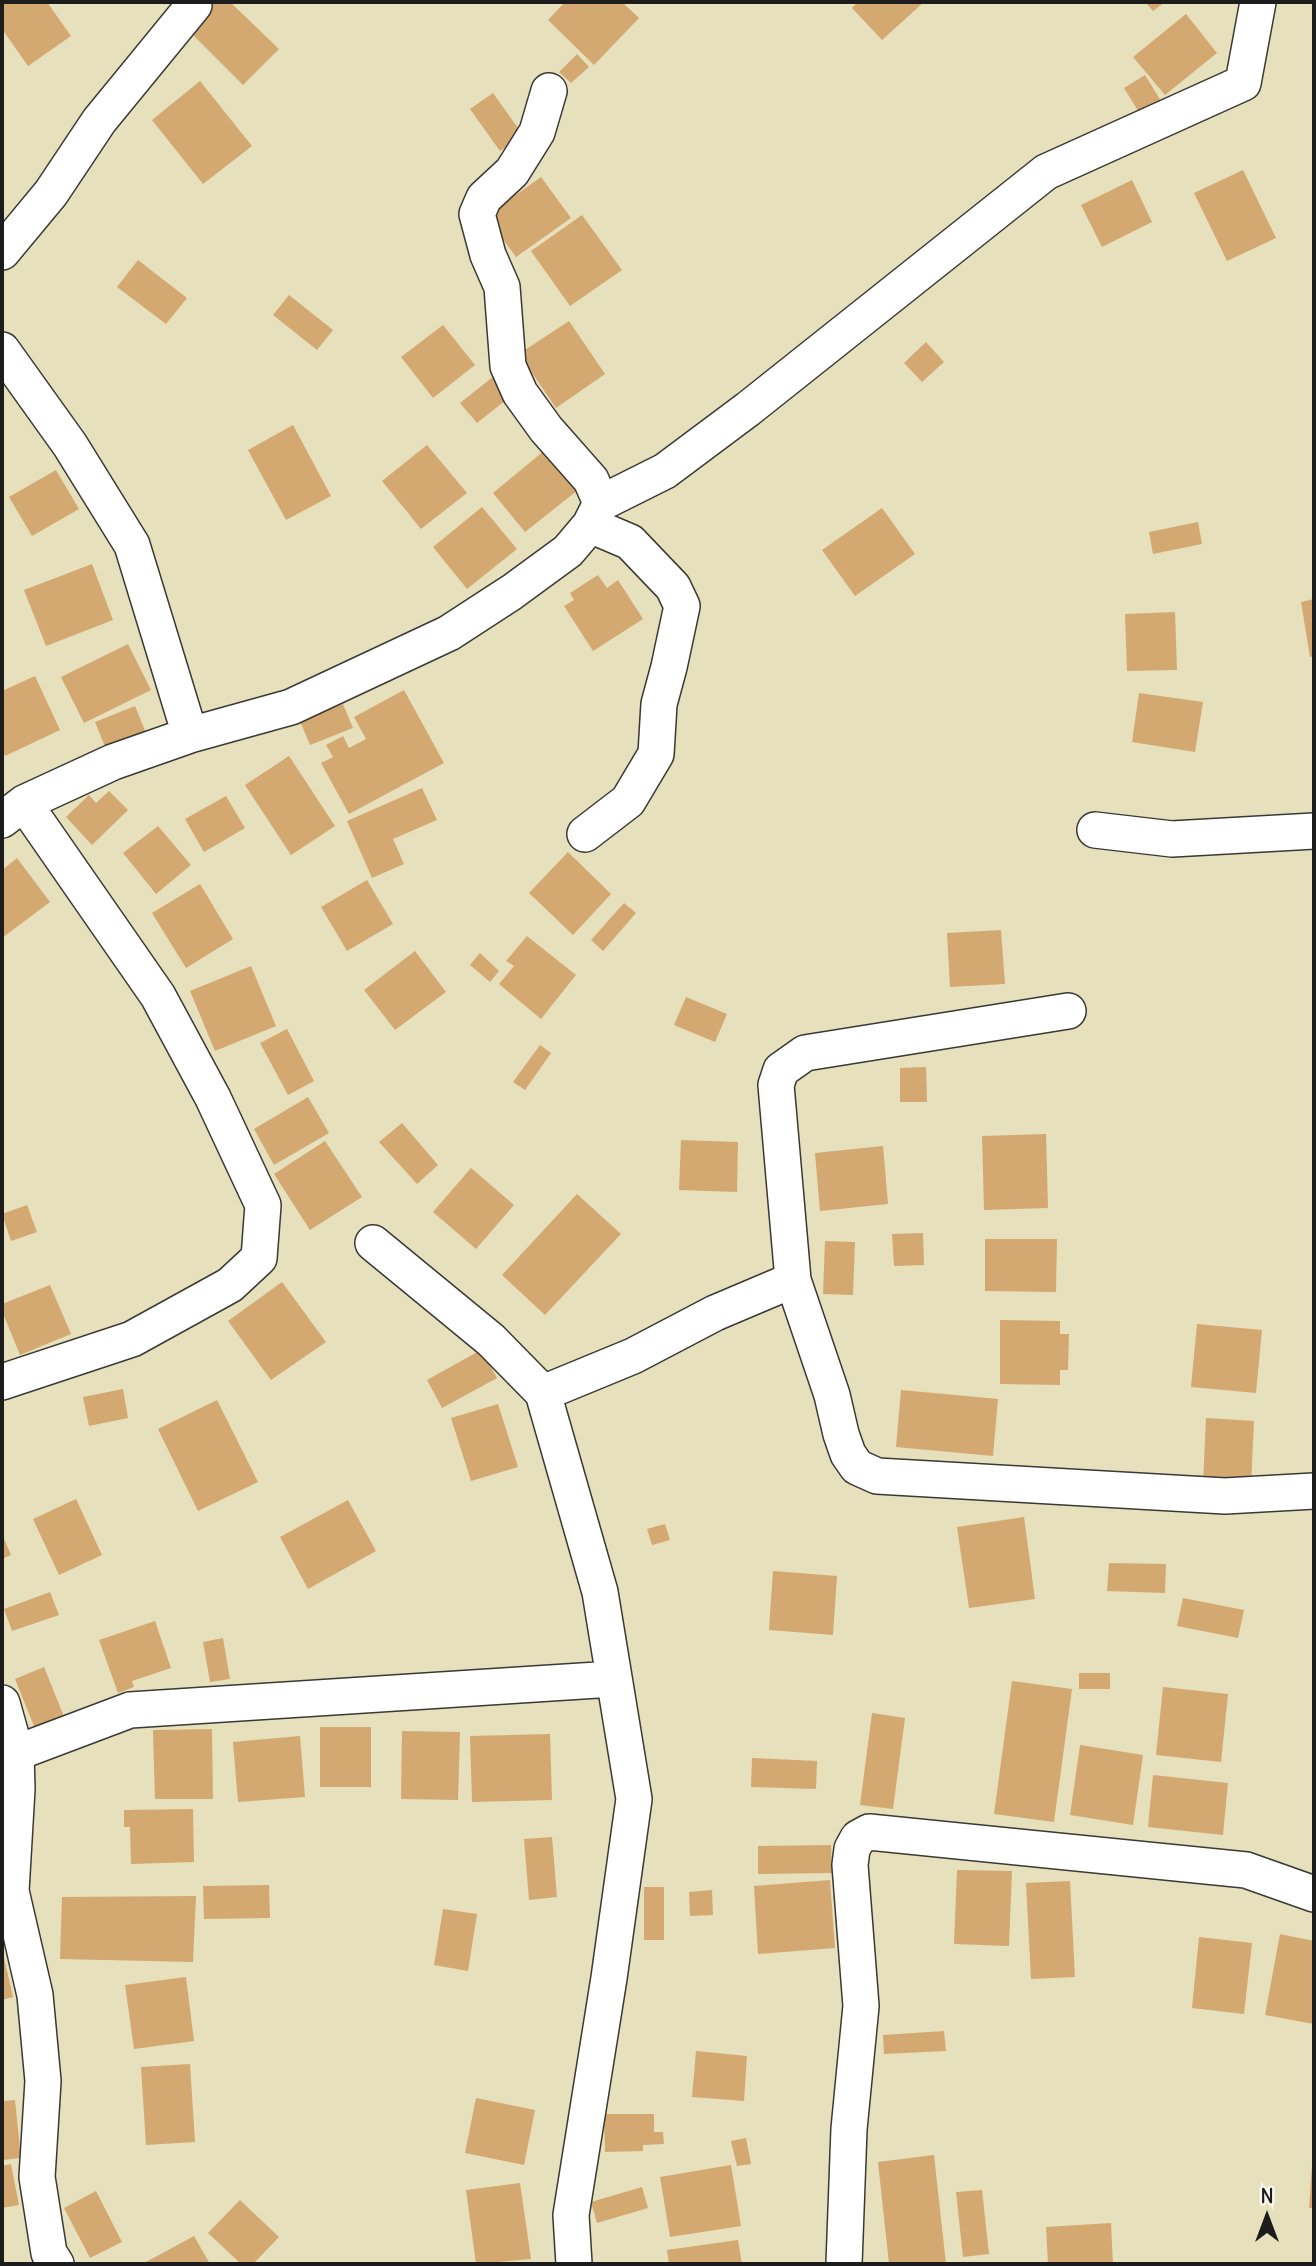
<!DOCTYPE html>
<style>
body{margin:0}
#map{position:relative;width:1316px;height:2266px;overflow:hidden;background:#e7e0bc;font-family:Delius,sans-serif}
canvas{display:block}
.frame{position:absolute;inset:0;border:4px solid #1c1c1c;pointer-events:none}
.north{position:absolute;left:1232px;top:2182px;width:70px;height:70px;-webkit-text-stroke:5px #fbf7ec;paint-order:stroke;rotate:0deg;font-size:19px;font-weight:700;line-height:28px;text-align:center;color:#1c1c1c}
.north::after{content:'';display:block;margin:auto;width:24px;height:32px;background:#1c1c1c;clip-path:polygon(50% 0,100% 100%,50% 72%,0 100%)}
</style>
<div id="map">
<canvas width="1316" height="2266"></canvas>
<div class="frame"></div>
<div class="north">N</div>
</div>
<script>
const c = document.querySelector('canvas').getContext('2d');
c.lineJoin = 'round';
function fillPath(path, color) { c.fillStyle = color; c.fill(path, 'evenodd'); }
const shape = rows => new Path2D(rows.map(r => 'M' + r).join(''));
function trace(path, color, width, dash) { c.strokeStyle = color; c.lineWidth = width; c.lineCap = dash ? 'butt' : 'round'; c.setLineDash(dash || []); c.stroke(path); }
const building = shape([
 [2,2,47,2,71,36,28,66,2,29],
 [211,2,230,2,279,49,243,85,186,28],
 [565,2,622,2,639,18,594,65,548,20],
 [858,2,924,2,882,40,852,8],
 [1145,2,1165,2,1153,11],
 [1186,14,1217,53,1165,95,1133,57],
 [577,54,589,67,571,83,559,72],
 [1145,75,1161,101,1140,114,1124,88],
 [200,81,252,146,203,184,152,120],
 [493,93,523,135,500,151,470,109],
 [1243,170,1276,238,1227,261,1194,193],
 [541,177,571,218,516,257,486,216],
 [1132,180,1152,222,1102,247,1081,205],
 [582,215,622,270,570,306,531,251],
 [138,260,187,298,166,324,117,287],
 [289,295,333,330,317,350,273,315],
 [569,321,605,374,556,408,519,354],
 [443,325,475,365,433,398,401,357],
 [926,342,944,362,922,382,904,363],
 [494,376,511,396,477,423,460,403],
 [293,425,331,496,286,520,248,450],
 [427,445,467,493,421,529,382,481],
 [545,450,578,490,525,532,493,493],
 [56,470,79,509,32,536,9,497],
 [482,507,517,549,467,589,433,547],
 [882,508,915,554,855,596,822,550],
 [1198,522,1202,544,1153,554,1149,532],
 [92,564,113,620,46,646,24,590],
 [598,575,607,588,618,580,643,619,593,651,564,606,574,600,570,593],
 [1314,599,1314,656,1310,657,1301,602],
 [1175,612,1177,670,1127,671,1125,614],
 [128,644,151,690,84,723,61,677],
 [35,676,60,730,5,756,2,749,2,691],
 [404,690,444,763,349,814,321,763,333,757,326,745,343,736,349,748,366,739,354,717],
 [1139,693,1203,702,1195,752,1132,742],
 [343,704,353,728,310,745,300,721],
 [135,706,146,733,106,749,95,722],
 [289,756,335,826,291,855,245,785],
 [422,788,437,820,393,839,404,864,372,878,347,821],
 [109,791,128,810,92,845,66,817,89,795,96,803],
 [226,796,245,828,204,852,185,819],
 [158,826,191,865,156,894,123,853],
 [568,852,611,894,573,935,529,893],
 [17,858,50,902,2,938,2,870],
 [367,880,393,924,347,951,321,907],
 [200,884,233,939,186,968,152,913],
 [624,903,636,913,603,951,591,940],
 [1001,930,1005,984,950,987,947,933],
 [527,936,576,975,541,1019,499,984,514,966,506,961],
 [415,951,446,992,395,1030,364,990],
 [480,953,499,971,490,982,470,965],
 [251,966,276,1026,215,1051,190,991],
 [686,997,727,1014,715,1042,674,1025],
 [287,1029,314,1081,288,1095,260,1043],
 [540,1045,551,1053,525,1090,513,1082],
 [926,1067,927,1102,900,1102,900,1068],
 [308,1097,329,1133,274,1165,254,1129],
 [402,1123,438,1165,417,1184,379,1142],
 [1046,1134,1048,1208,984,1210,982,1136],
 [681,1140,738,1142,737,1192,679,1190],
 [325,1141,362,1197,310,1230,274,1174],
 [883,1146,888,1204,820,1211,815,1153],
 [471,1168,514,1205,476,1249,433,1212],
 [577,1194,621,1234,545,1315,502,1275],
 [27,1205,37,1232,11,1241,2,1214],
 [923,1233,924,1265,894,1266,892,1234],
 [985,1239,1057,1239,1056,1292,985,1291],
 [825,1241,855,1242,853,1295,823,1294],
 [282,1282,326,1342,271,1380,228,1321],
 [50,1285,71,1334,20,1355,2,1311,2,1304],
 [1000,1320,1060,1321,1060,1334,1069,1334,1068,1370,1060,1370,1060,1385,1000,1384],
 [1197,1324,1262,1330,1256,1393,1191,1387],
 [481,1350,497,1378,442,1408,427,1380],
 [123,1389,128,1418,89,1426,83,1397],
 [901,1390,998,1399,993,1456,896,1447],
 [217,1400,258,1482,198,1511,158,1429],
 [498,1404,518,1467,471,1481,451,1418],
 [1206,1418,1254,1421,1251,1486,1203,1484],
 [76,1499,102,1555,59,1575,33,1519],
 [348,1500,376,1551,308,1589,280,1537],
 [1024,1517,1035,1599,969,1608,957,1527],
 [665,1524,670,1540,652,1545,647,1529],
 [2,1534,11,1555,2,1559],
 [1109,1563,1166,1564,1165,1593,1107,1591],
 [773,1571,837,1576,833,1635,769,1630],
 [50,1592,59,1615,12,1631,4,1609],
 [1183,1598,1244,1610,1238,1638,1177,1626],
 [155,1621,171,1668,132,1681,134,1687,118,1693,99,1640],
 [223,1638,230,1679,210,1682,203,1642],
 [44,1667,65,1719,36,1731,15,1679],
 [1079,1673,1110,1673,1110,1689,1079,1689],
 [1012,1681,1072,1689,1054,1822,994,1814],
 [1163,1687,1228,1694,1221,1762,1156,1755],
 [872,1713,905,1718,893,1809,860,1805],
 [320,1727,371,1727,371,1787,320,1787],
 [212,1729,213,1799,155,1799,153,1730],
 [402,1731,460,1732,458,1800,401,1799],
 [550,1734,552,1800,472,1802,470,1736],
 [300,1736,305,1797,238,1802,233,1742],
 [1080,1745,1143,1755,1133,1825,1070,1815],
 [752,1758,817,1761,816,1789,751,1787],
 [1153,1775,1228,1783,1223,1835,1148,1827],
 [193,1809,194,1862,131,1864,130,1827,124,1827,124,1810],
 [552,1837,557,1897,529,1900,524,1839],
 [831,1845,832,1873,758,1874,758,1846],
 [957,1870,1012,1871,1009,1946,954,1944],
 [830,1880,835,1948,758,1954,754,1886],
 [1070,1881,1075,1977,1031,1979,1026,1883],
 [269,1885,270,1918,204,1919,203,1886],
 [644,1887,664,1887,664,1940,644,1940],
 [712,1890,713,1915,690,1916,689,1892],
 [196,1896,193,1962,60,1959,62,1897],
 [443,1909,477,1914,468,1971,434,1965],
 [1280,1934,1314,1941,1314,2024,1265,2015],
 [1199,1937,1252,1943,1244,2014,1192,2008],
 [2,1949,13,1997,2,2000],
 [186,1977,194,2041,134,2049,125,1985],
 [944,2031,946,2051,884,2054,883,2035],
 [696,2051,747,2056,744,2101,692,2097],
 [190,2064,195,2142,146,2145,141,2067],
 [476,2098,535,2110,524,2165,465,2153],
 [15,2100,21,2158,2,2160,2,2101],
 [604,2114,654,2114,654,2132,663,2132,664,2144,643,2145,643,2151,605,2152],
 [746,2138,751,2164,737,2166,731,2141],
 [934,2155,946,2264,889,2264,878,2162],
 [11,2164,19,2205,2,2208,2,2166],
 [1312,2164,1314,2164,1314,2208,1309,2208],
 [731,2165,741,2226,670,2237,660,2177],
 [520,2183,531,2259,476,2264,466,2190],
 [642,2187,648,2208,597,2223,591,2202],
 [982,2190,989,2254,963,2257,956,2192],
 [96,2191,122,2242,90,2258,64,2208],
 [240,2200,279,2237,253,2264,241,2264,208,2233],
 [1111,2223,1113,2264,1048,2264,1046,2227],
 [194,2236,210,2264,147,2264,146,2262],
 [738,2240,742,2264,669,2264,667,2250]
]);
const minor = shape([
 [549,91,537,132,512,172,484,198,477,214,488,255,502,287,508,366,520,393,546,429,591,480,601,503],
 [2,252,51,193,99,121,194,5],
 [2,350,70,445,132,545,190,735],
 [2,820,24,803,113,762,190,735,291,707,449,633,512,592,568,551,590,525,601,503,665,471,748,409,1046,172,1243,83,1258,2],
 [1095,830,1172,839,1314,831],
 [585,834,628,801,656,754,659,704,669,667,682,606,673,587,630,542,590,525],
 [1068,1011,805,1053,781,1070,776,1085,793,1280,832,1395,841,1434,848,1454,857,1467,877,1476,1225,1496,1314,1491],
 [373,1243,491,1340,543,1393,600,1592,634,1799,609,1978,571,2215,574,2264],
 [2,1382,132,1339,230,1285,259,1258,263,1205,213,1098,158,996,24,803],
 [543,1393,633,1356,715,1313,793,1280],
 [2,1703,16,1753,130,1710,613,1679],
 [16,1753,17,1789,11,1891,35,1995,43,2081,37,2177,49,2253,56,2264],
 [844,2264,849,2129,861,2006,850,1865,852,1849,858,1838,869,1832,1246,1870,1314,1894]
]);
fillPath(building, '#d3a871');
trace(minor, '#3a3934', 38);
trace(minor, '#fff', 35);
</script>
